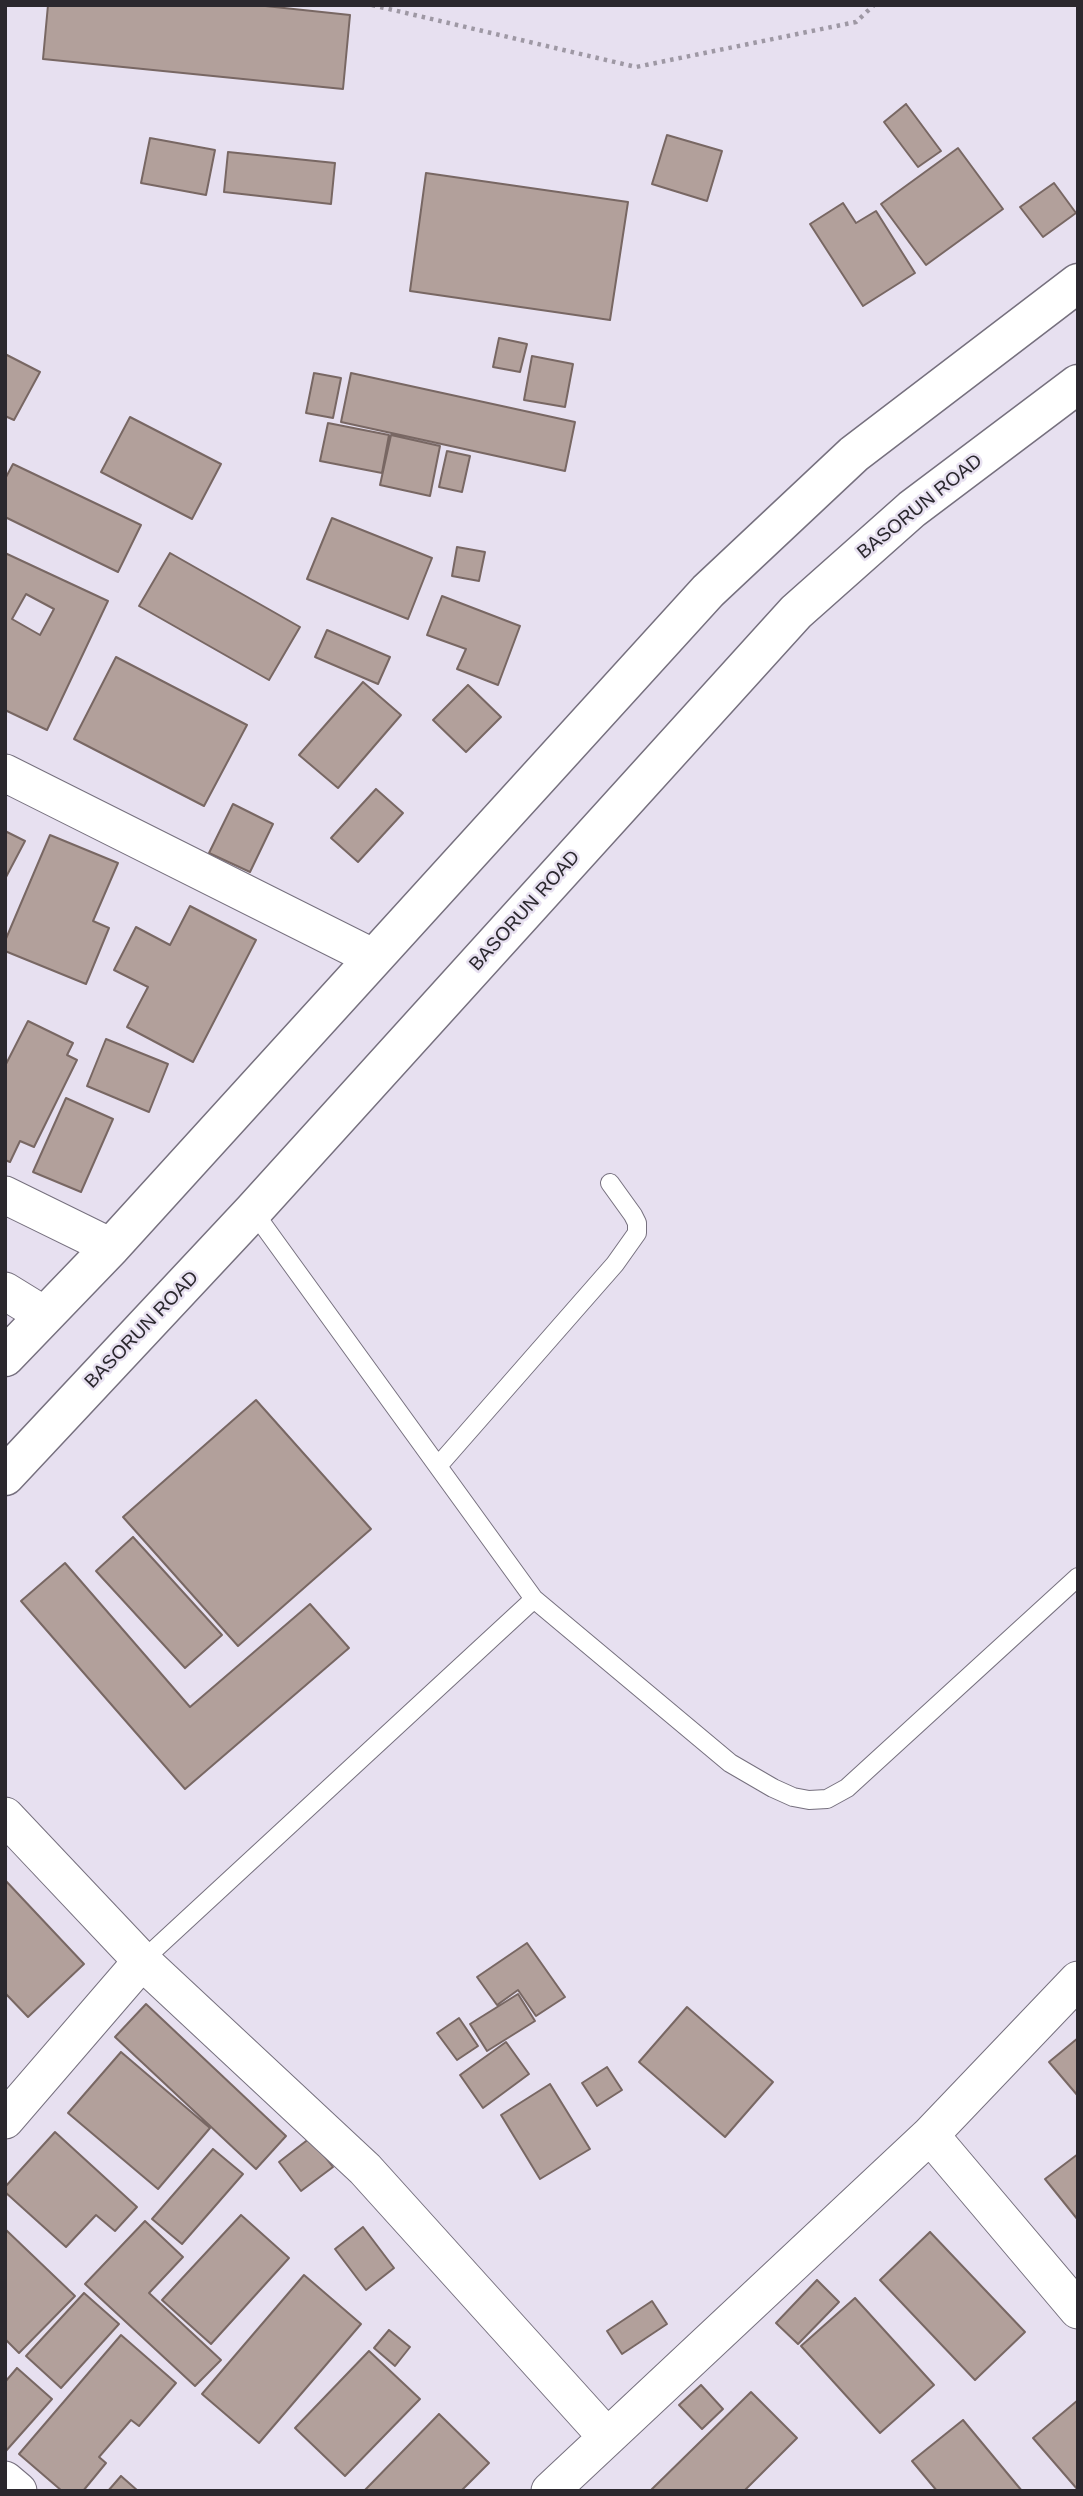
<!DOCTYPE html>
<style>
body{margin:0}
#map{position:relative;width:1083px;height:2496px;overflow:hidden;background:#e7e0f0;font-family:Arial,sans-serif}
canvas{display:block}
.frame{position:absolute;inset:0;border:7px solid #2b282e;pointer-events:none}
</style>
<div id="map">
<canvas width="1083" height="2496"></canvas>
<div class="frame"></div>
</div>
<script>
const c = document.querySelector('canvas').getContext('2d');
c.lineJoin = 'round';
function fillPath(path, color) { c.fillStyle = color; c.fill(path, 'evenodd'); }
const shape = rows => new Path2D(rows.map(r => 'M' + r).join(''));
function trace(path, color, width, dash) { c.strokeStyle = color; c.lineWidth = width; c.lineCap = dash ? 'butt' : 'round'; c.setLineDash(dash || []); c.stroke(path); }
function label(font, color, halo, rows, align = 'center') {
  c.font = font + ' Arial,sans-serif'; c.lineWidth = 5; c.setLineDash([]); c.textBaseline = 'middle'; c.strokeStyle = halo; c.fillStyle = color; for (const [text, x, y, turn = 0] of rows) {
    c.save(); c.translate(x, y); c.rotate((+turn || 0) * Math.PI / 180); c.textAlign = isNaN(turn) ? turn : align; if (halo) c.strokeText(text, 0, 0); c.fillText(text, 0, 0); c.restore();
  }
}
const building = shape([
 [48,5,256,5,350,15,343,89,43,59,48,5],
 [906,104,941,151,918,167,884,122,906,104],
 [667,135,722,151,707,201,652,184,667,135],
 [150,138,215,150,206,195,141,183,150,138],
 [958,148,1003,209,926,265,881,204,958,148],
 [228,152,335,163,331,204,224,192,228,152],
 [426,173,628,202,610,320,410,291,426,173],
 [1054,183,1076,213,1043,237,1020,207,1054,183],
 [843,203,856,223,876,211,915,273,863,306,810,224,843,203],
 [499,338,527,344,520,372,493,367,499,338],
 [5,354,40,372,14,420,5,416,5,354],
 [532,356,573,364,565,407,524,400,532,356],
 [314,373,341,378,333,418,306,413,314,373],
 [351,373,575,422,565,471,341,422,351,373],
 [130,417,221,464,192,519,101,472,130,417],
 [328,423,389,435,382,473,320,461,328,423],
 [391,435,440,446,430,496,380,485,391,435],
 [447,451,470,456,462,492,439,487,447,451],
 [13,464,141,525,118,572,5,517,5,479,13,464],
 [332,518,432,558,408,619,307,579,332,518],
 [457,547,485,552,479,581,452,576,457,547],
 [5,553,108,601,47,730,5,710,5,553],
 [26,594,54,609,40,635,12,619,26,594],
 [170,553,300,627,269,680,139,606,170,553],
 [442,596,520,626,498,685,457,669,466,649,427,635,442,596],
 [327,630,390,657,378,684,315,657,327,630],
 [116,657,247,725,204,806,74,739,116,657],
 [363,682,401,715,338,788,299,755,363,682],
 [468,685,501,717,466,752,433,720,468,685],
 [376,789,403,813,358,862,331,838,376,789],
 [233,804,273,824,250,872,209,853,233,804],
 [5,831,25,841,5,879,5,831],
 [50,835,118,863,93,921,109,928,86,984,5,951,5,941,50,835],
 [190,906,256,940,193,1062,127,1027,148,987,114,970,136,927,170,945,190,906],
 [28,1021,73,1043,67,1055,77,1060,34,1147,20,1141,10,1162,5,1160,5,1066,28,1021],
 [106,1039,168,1064,149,1112,87,1086,106,1039],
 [66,1098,113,1119,81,1192,33,1172,66,1098],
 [256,1400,371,1529,238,1646,123,1517,256,1400],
 [133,1537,222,1635,185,1668,96,1571,133,1537],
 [65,1563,190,1707,310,1604,349,1648,185,1789,21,1601,65,1563],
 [5,1880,84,1964,28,2017,5,1993,5,1880],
 [527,1943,565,1997,536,2016,518,1990,497,2005,477,1977,527,1943],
 [518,1994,535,2021,487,2051,470,2024,518,1994],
 [146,2004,286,2136,256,2169,115,2037,146,2004],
 [687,2007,773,2082,725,2137,639,2062,687,2007],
 [459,2018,478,2046,457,2060,437,2033,459,2018],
 [1078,2038,1078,2096,1049,2062,1078,2038],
 [506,2042,529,2074,483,2108,460,2075,506,2042],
 [121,2052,210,2128,158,2189,68,2113,121,2052],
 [607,2067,622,2090,597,2106,582,2083,607,2067],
 [550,2084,590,2149,540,2179,501,2115,550,2084],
 [55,2132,137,2207,115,2231,96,2215,66,2247,5,2192,5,2187,55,2132],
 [310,2138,333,2167,301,2191,279,2162,310,2138],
 [213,2149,243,2174,182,2244,152,2219,213,2149],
 [1078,2154,1078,2220,1045,2179,1078,2154],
 [241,2215,289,2258,211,2344,162,2300,241,2215],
 [145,2221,183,2257,149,2293,221,2360,195,2386,85,2284,145,2221],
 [363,2227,394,2268,366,2290,335,2249,363,2227],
 [5,2229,75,2296,19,2353,5,2339,5,2229],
 [930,2232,1025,2332,975,2380,880,2280,930,2232],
 [304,2275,361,2324,259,2443,202,2394,304,2275],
 [817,2280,839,2302,798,2344,776,2323,817,2280],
 [84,2293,119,2324,61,2388,26,2356,84,2293],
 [855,2298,934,2385,880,2433,801,2346,855,2298],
 [652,2301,667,2324,622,2354,607,2331,652,2301],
 [389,2330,410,2347,395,2366,374,2348,389,2330],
 [121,2335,176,2383,139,2426,131,2420,99,2457,106,2463,83,2491,62,2491,19,2454,121,2335],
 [369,2351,420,2399,345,2476,295,2428,369,2351],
 [17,2368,52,2399,5,2452,5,2382,17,2368],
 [701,2385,723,2409,702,2429,679,2405,701,2385],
 [751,2392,797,2438,744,2491,650,2491,751,2392],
 [1078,2400,1078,2490,1033,2438,1078,2400],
 [439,2414,489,2463,461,2491,364,2491,439,2414],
 [963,2420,1022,2491,937,2491,912,2461,963,2420],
 [121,2476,138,2491,108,2491,121,2476]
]);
const path = shape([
 [372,5,636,67,856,22,874,5]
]);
const service = shape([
 [253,1211,534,1599,730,1763,773,1788,793,1797,809,1800,827,1799,847,1788,1078,1577],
 [438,1466,615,1264,637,1233,637,1223,633,1215,610,1183],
 [142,1961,534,1599]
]);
const minor = shape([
 [5,773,374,958],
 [5,1195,111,1247],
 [5,1291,44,1315],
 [5,1816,142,1961,365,2169,607,2437],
 [5,2120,142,1961],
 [930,2135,1078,2310],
 [5,2480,18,2491],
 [550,2491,930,2135,1078,1980]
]);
const secondary = shape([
 [5,1357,111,1247,708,591,854,454,1078,283],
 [5,1476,253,1211,796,612,912,509,1078,384]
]);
const streetNames = [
 ["BASORUN ROAD",920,507,-39],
 ["BASORUN ROAD",525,911,-48],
 ["BASORUN ROAD",142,1330,-46]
];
fillPath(building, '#b2a09b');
trace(building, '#786763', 2);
trace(service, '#76707e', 20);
trace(minor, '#76707e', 39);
trace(secondary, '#76707e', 41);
trace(path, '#9e98a4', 4.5, [3.5, 5]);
trace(service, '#fff', 18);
trace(minor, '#fff', 37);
trace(secondary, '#fff', 38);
label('19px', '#2b282e', '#e7e0f0', streetNames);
</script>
